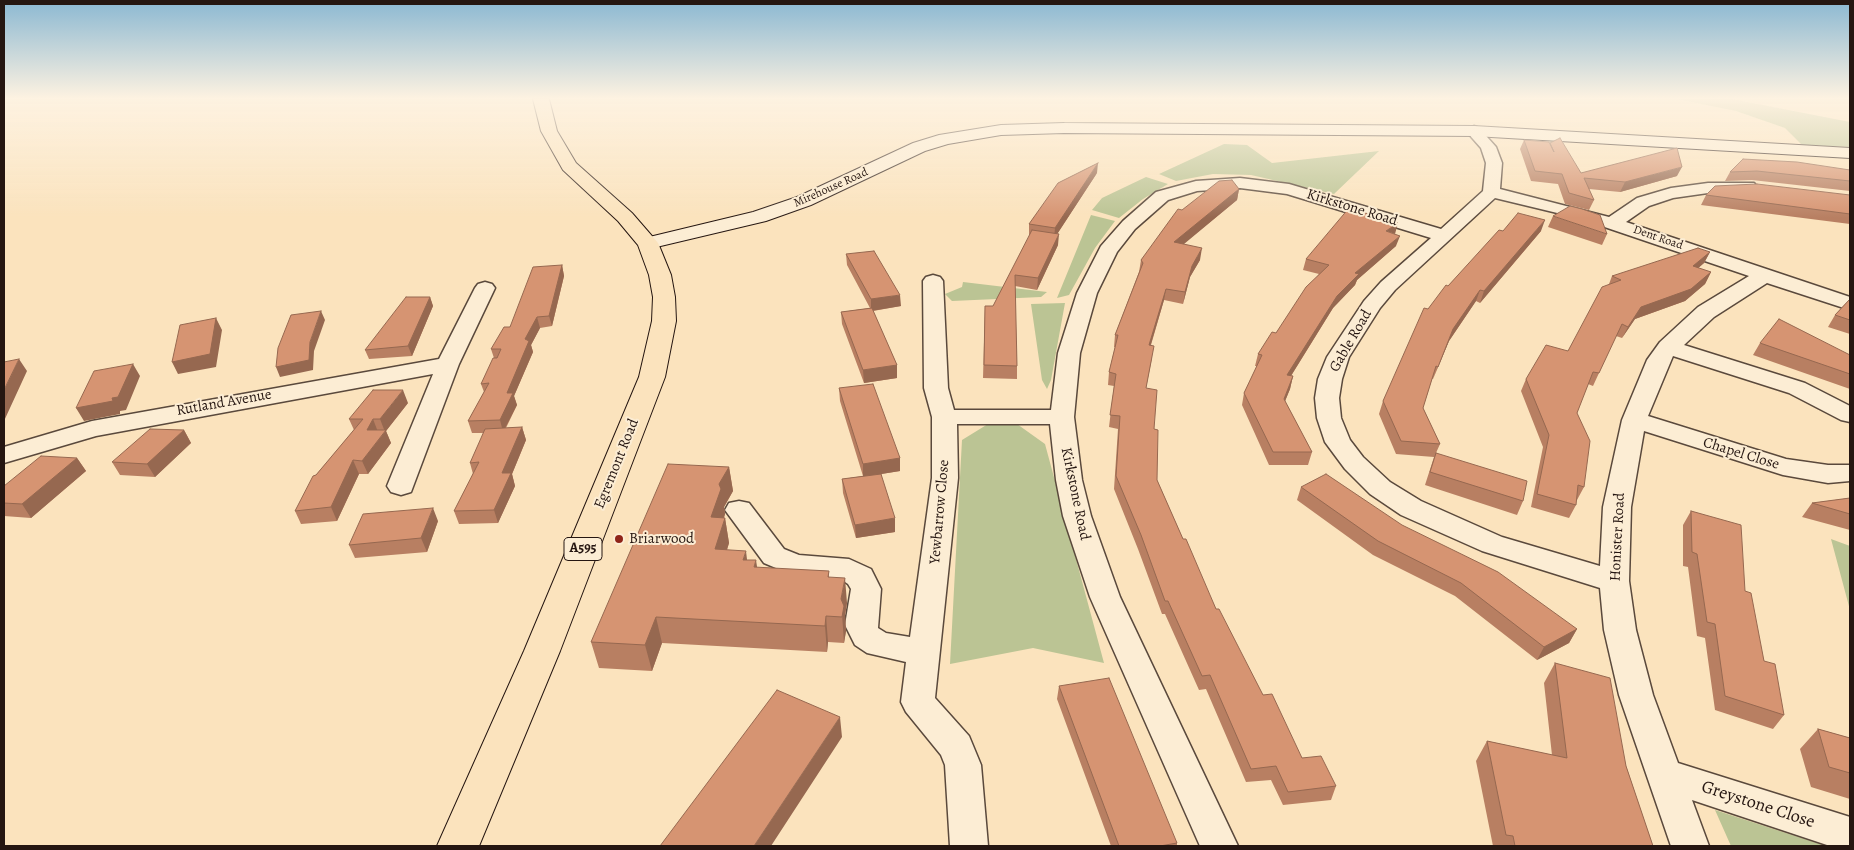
<!DOCTYPE html>
<style>
body{margin:0}
#map{position:relative;width:1854px;height:850px;overflow:hidden;background:#fbe3bd;font-family:Alegreya,serif}
canvas{display:block}
.frame{position:absolute;inset:0;border:5px solid #251611;pointer-events:none}
</style>
<div id="map">
<canvas width="1854" height="850"></canvas>
<div class="frame"></div>
</div>
<script>
const c = document.querySelector('canvas').getContext('2d');
c.lineJoin = 'round';
function fillPath(path, color) { c.fillStyle = color; c.fill(path, 'evenodd'); }
const shape = rows => new Path2D(rows.map(r => 'M' + r).join(''));
function trace(path, color, width, dash) { c.strokeStyle = color; c.lineWidth = width; c.lineCap = dash ? 'butt' : 'round'; c.setLineDash(dash || []); c.stroke(path); }
function label(font, color, halo, rows, align = 'center') {
  c.font = font + ' Alegreya,serif'; c.lineWidth = 4; c.setLineDash([]); c.textBaseline = 'middle'; c.strokeStyle = halo; c.fillStyle = color; for (const [text, x, y, turn = 0] of rows) {
    c.save(); c.translate(x, y); c.rotate((+turn || 0) * Math.PI / 180); c.textAlign = isNaN(turn) ? turn : align; if (halo) c.strokeText(text, 0, 0); c.fillText(text, 0, 0); c.restore();
  }
}
const green = shape([
 [1677,99,1732,99,1850,122,1850,147,1802,145,1785,128,1736,111],
 [1224,144,1247,145,1272,163,1379,151,1334,194,1251,175,1213,174,1176,181,1159,174],
 [1146,177,1168,184,1143,199,1119,218,1092,210,1102,198],
 [1091,215,1115,221,1095,248,1069,295,1057,298],
 [963,282,1047,292,1041,297,952,301,945,294,962,287],
 [1065,303,1051,380,1047,389,1042,380,1031,304],
 [988,424,1017,424,1045,444,1104,663,1033,648,950,664,962,440],
 [1831,539,1850,546,1850,610],
 [1715,810,1826,846,1731,846]
]);
const street = shape([
 [1474,126,1479,128,1496,147,1502,163,1500,189,1609,217,1637,198,1671,188,1708,183,1754,183,1757,187,1754,191,1748,192,1708,193,1673,198,1649,206,1626,222,1850,297,1850,310,1767,283,1714,317,1684,345,1805,383,1850,406,1850,422,1841,420,1789,393,1673,356,1648,416,1786,459,1828,465,1850,465,1850,481,1828,483,1783,475,1644,431,1631,507,1629,581,1636,630,1653,695,1678,763,1850,817,1850,846,1830,846,1692,800,1709,846,1671,846,1619,695,1604,630,1600,588,1482,551,1401,515,1370,494,1345,469,1325,442,1317,418,1315,398,1318,379,1327,357,1364,301,1381,282,1431,238,1287,194,1240,188,1197,191,1168,200,1135,229,1117,252,1097,293,1080,353,1074,417,1082,480,1091,516,1120,597,1238,846,1200,846,1090,597,1063,516,1056,480,1050,424,957,424,958,478,935,698,969,736,981,765,988,846,950,846,945,765,941,755,906,712,901,702,906,662,867,653,855,645,845,625,851,589,848,584,842,580,795,576,764,563,725,510,729,503,739,501,749,503,784,549,799,555,849,559,871,569,881,589,878,628,886,633,910,637,932,478,932,417,924,388,923,281,926,277,933,275,940,277,943,281,948,388,954,410,1051,410,1058,353,1077,293,1101,246,1123,221,1156,192,1196,181,1240,178,1289,184,1441,229,1483,191,1486,163,1481,148,1466,131,1474,126],
 [1495,198,1578,218,1749,276,1698,307,1660,342,1647,360,1622,420,1603,507,1600,566,1502,537,1421,501,1390,482,1363,457,1350,440,1341,418,1339,398,1342,379,1349,357,1380,308,1395,290,1495,198],
 [485,282,492,284,495,288,459,364,411,492,401,495,391,492,387,486,433,374,96,436,4,463,4,447,92,421,439,359,475,288,478,284,485,282]
]);
const secondary = shape([
 [1064,123,1474,126,1850,148,1850,158,1474,136,1064,133,1001,135,948,144,925,151,811,205,766,221,648,249,641,247,638,243,641,239,753,212,797,197,913,143,939,135,1001,125,1064,123]
]);
const highway = shape([
 [533,99,549,99,557,131,576,163,632,213,658,243,671,275,675,297,676,321,665,377,560,651,479,846,437,846,524,651,639,377,652,321,653,297,649,275,638,245,618,221,563,170,541,131,533,99]
]);
const wall = shape([
 [1524,140,1550,144,1550,143,1581,173,1677,176,1620,192,1589,189,1594,200,1589,210,1565,204,1558,184,1531,181,1520,149],
 [1743,159,1850,170,1850,191,1752,180,1725,181,1730,172],
 [1097,173,1057,234,1058,245,1037,290,1015,286,1017,366,1017,379,983,378,985,306,993,306,1030,235,1029,235,1029,224],
 [1239,189,1237,200,1183,244,1200,260,1190,277,1183,304,1164,300,1151,345,1152,358,1146,388,1154,429,1157,480,1183,539,1216,609,1263,695,1302,758,1336,786,1331,800,1283,805,1271,780,1246,782,1206,689,1199,690,1165,614,1162,614,1138,549,1114,489,1118,429,1109,427,1114,386,1108,385,1109,372,1115,347,1114,347,1115,335,1139,272,1141,260,1182,210],
 [1706,195,1850,195,1850,224,1701,205],
 [1553,216,1607,234,1602,245,1548,227],
 [1503,231,1541,231,1480,303,1476,301,1449,341,1433,379,1432,379,1423,408,1440,444,1436,453,1523,501,1517,515,1425,485,1434,457,1396,454,1379,414,1383,401,1428,309,1448,286],
 [1395,234,1396,246,1357,280,1355,285,1333,308,1291,376,1293,376,1290,389,1285,401,1312,452,1308,465,1269,465,1242,405,1244,393,1257,366,1255,366,1258,354,1276,333,1319,274,1303,270,1306,259],
 [1710,252,1704,263,1698,268,1711,272,1705,284,1685,301,1635,319,1622,338,1616,336,1593,386,1588,384,1577,413,1584,487,1577,500,1576,500,1576,505,1569,518,1531,507,1543,447,1521,391,1526,379,1568,351,1609,284,1612,276],
 [846,254,901,306,873,311,897,365,897,378,864,383,842,324,841,312,870,308,847,265],
 [562,265,564,276,552,326,540,328,531,345,533,352,514,396,517,405,506,428,522,427,526,440,512,474,515,486,498,523,459,524,454,511,473,474,470,463,484,433,472,433,468,421,484,392,481,384,494,358,491,349],
 [430,297,433,306,412,356,369,359,365,350],
 [1850,299,1850,334,1828,327,1835,315],
 [1760,343,1850,355,1850,389,1753,355],
 [839,388,900,458,900,471,881,474,895,532,856,538,843,493,842,479,863,476,840,401],
 [408,403,386,431,391,443,368,474,359,474,337,521,301,524,295,511,316,475,354,430,349,419],
 [184,430,191,443,155,477,120,475,112,462],
 [77,458,86,471,31,518,4,516,4,486],
 [729,467,733,491,724,507,725,514,724,518,725,518,729,543,727,550,747,560,757,568,829,571,829,577,847,603,845,615,846,631,844,643,828,642,827,652,662,643,652,671,599,668,591,642],
 [1301,487,1577,629,1569,643,1537,660,1455,596,1373,555,1297,500],
 [1850,498,1850,530,1802,517,1812,503],
 [1691,511,1745,591,1764,661,1784,715,1773,729,1715,710,1705,638,1697,636,1688,567,1683,566,1683,525],
 [438,521,427,552,355,558,349,545],
 [1555,663,1626,766,1653,846,1493,846,1476,761,1487,741,1552,755,1544,683],
 [1059,686,1177,843,1177,846,1111,846,1057,699],
 [1818,729,1850,738,1850,799,1811,787,1800,749]
]);
const shadedWall = shape([
 [1098,163,1097,173,1054,239,1055,228],
 [1682,167,1677,176,1620,192,1625,182],
 [1239,189,1237,200,1172,254,1174,242],
 [1545,220,1541,231,1480,303,1484,291],
 [1398,223,1395,234,1386,231],
 [1059,234,1058,245,1037,290,1038,278],
 [1400,236,1396,246,1357,280,1355,285,1333,308,1284,387,1287,375,1337,296,1355,273],
 [1202,248,1200,260,1190,277,1183,304,1185,292,1192,266],
 [1710,252,1704,263,1687,278,1693,266],
 [562,265,564,276,552,326,549,316],
 [1711,272,1705,284,1685,301,1635,319,1622,338,1628,327,1641,307],
 [1166,289,1164,300,1147,357,1149,345],
 [1480,290,1476,301,1449,341,1433,379,1453,329],
 [900,295,901,306,871,311,871,299],
 [430,297,433,306,412,356,408,346],
 [321,311,325,320,314,351,313,370,280,377,276,367,310,342],
 [537,317,540,328,531,345,533,352,514,396,517,405,503,432,500,420,507,393,525,339],
 [216,318,222,330,216,367,178,374,172,362],
 [19,359,27,371,4,421,4,390],
 [133,364,140,376,126,410,120,411,120,414,84,421,76,408],
 [897,365,897,378,864,383,863,370],
 [1293,376,1290,389,1281,411,1284,399],
 [403,390,408,403,386,431,391,443,368,474,362,461,385,432,380,419],
 [373,419,378,432,367,430],
 [522,427,526,440,512,474,515,486,498,523,494,510,502,473],
 [184,430,191,443,155,477,147,464],
 [77,458,86,471,31,518,22,504],
 [900,458,900,471,863,477,863,464],
 [353,460,359,474,337,521,331,507],
 [729,467,733,491,724,507,725,514,716,542,711,517,719,484],
 [433,508,438,521,427,552,421,538],
 [725,518,729,543,719,574,715,549],
 [895,518,895,532,856,538,855,525],
 [746,551,749,576,743,560],
 [756,560,760,586,754,567],
 [845,578,847,603,845,615,846,631,844,643,841,599],
 [826,616,828,642,827,652,825,626],
 [656,617,662,643,652,671,645,645],
 [1577,629,1569,643,1537,660,1544,647],
 [840,717,842,737,771,846,754,846]
]);
const building = shape([
 [1560,138,1581,173,1677,148,1682,167,1625,182,1584,178,1594,200,1569,193,1562,174,1535,171,1524,140,1549,142,1554,152,1550,143,1560,138],
 [1743,159,1797,162,1850,170,1850,181,1757,171,1730,172,1743,159],
 [1098,163,1055,228,1029,224,1058,183,1098,163],
 [1232,180,1239,189,1174,242,1202,248,1192,266,1185,292,1166,289,1149,345,1154,346,1146,388,1157,390,1154,429,1158,430,1157,480,1183,539,1186,539,1216,609,1219,609,1263,695,1272,694,1302,758,1321,756,1336,786,1288,792,1276,766,1251,769,1210,675,1202,676,1168,601,1165,601,1141,535,1116,476,1120,416,1110,415,1116,374,1109,372,1118,335,1115,335,1143,263,1141,260,1178,209,1182,210,1219,181,1232,180],
 [1757,184,1850,195,1850,214,1706,195,1715,186,1757,184],
 [1570,206,1582,209,1600,215,1607,234,1553,216,1570,206],
 [1349,208,1398,223,1386,231,1400,236,1355,273,1359,274,1337,296,1287,375,1293,376,1284,399,1312,452,1273,452,1244,393,1262,355,1258,354,1272,332,1276,333,1306,287,1329,265,1306,259,1349,208],
 [1518,213,1545,220,1484,291,1480,290,1453,329,1438,367,1436,366,1423,408,1440,444,1401,441,1383,401,1424,308,1428,309,1446,285,1448,286,1499,230,1503,231,1518,213],
 [1032,230,1059,234,1038,278,1015,275,1017,366,984,365,985,306,993,306,1032,230],
 [1698,248,1710,252,1693,266,1711,272,1691,289,1641,307,1628,327,1622,324,1599,373,1593,372,1577,413,1590,441,1584,487,1578,485,1576,505,1537,494,1549,435,1526,379,1546,345,1568,351,1602,287,1621,280,1612,276,1698,248],
 [874,251,900,295,871,299,846,254,874,251],
 [562,265,549,316,537,317,525,339,529,341,507,393,513,393,500,420,468,421,489,383,481,384,493,358,497,358,501,349,491,349,504,327,510,327,533,267,562,265],
 [406,297,430,297,408,346,365,350,406,297],
 [1850,299,1850,320,1835,315,1850,299],
 [872,308,897,365,863,370,841,312,872,308],
 [321,311,310,342,309,360,276,367,278,348,291,315,321,311],
 [216,318,210,354,172,362,180,325,216,318],
 [1779,319,1850,355,1850,374,1760,343,1779,319],
 [19,359,4,390,4,362,19,359],
 [133,364,118,397,112,398,113,401,76,408,94,371,133,364],
 [873,384,900,458,863,464,839,388,873,384],
 [373,390,403,390,380,419,373,419,367,430,386,430,362,461,353,460,331,507,295,511,313,476,316,475,363,419,349,419,373,390],
 [522,427,502,473,511,473,494,510,454,511,479,462,470,463,485,429,522,427],
 [150,429,184,430,147,464,112,462,150,429],
 [1436,453,1527,481,1523,501,1430,472,1436,453],
 [41,456,77,458,22,504,4,503,4,486,41,456],
 [668,464,729,467,719,484,721,489,711,517,725,518,715,549,746,551,743,560,756,560,754,567,829,571,828,577,845,578,841,599,844,606,842,617,826,616,825,626,656,617,645,645,591,642,668,464],
 [881,474,895,518,855,525,842,479,881,474],
 [1326,474,1402,525,1498,572,1577,629,1544,647,1461,583,1378,541,1301,487,1326,474],
 [1850,498,1850,514,1812,503,1850,498],
 [433,508,421,538,349,545,363,514,433,508],
 [1691,511,1741,525,1745,591,1751,593,1764,661,1775,664,1784,715,1725,696,1715,624,1707,622,1697,554,1692,552,1691,511],
 [1555,663,1610,678,1626,766,1653,846,1515,846,1513,836,1506,835,1487,741,1567,758,1555,663],
 [1109,678,1177,843,1160,846,1119,846,1059,686,1109,678],
 [777,690,840,717,754,846,660,846,777,690],
 [1818,729,1850,738,1850,773,1829,767,1818,729]
]);
const markers = [
 [619,539,5,"#8f2418"]
];
const farStreetnames = [
 ["Mirehouse Road",831,188,-24],
 ["Dent Road",1658,238,19]
];
const shields = [
 [583,549,38]
];
const shieldNames = [
 ["A595",583,549]
];
const streetNames = [
 ["Kirkstone Road",1352,208,17],
 ["Gable Road",1351,341,-60],
 ["Rutland Avenue",224,403,-10],
 ["Chapel Close",1741,454,17],
 ["Egremont Road",617,464,-68],
 ["Kirkstone Road",1075,494,78],
 ["Yewbarrow Close",940,512,-85],
 ["Honister Road",1618,537,-87]
];
const poiNames = [
 ["Briarwood",629,539]
];
const nearStreetnames = [
 ["Greystone Close",1758,805,18]
];
fillPath(green, '#bbc494');
trace(street, '#5a493c', 3);
trace(secondary, '#251611', 2);
trace(highway, '#251611', 2);
fillPath(street, '#fcedd4');
fillPath(secondary, '#fcedd4');
fillPath(highway, '#fbe3bd');
fillPath(wall, '#b87f62');
fillPath(shadedWall, '#966850');
fillPath(building, '#d69472');
trace(building, '#966850', 1);
const sky = c.createLinearGradient(0, 0, 0, 218);
sky.addColorStop(0, '#8bb8d2');
sky.addColorStop(0.45, '#fdf2e1');
sky.addColorStop(1, '#fdf2e100');
c.fillStyle = sky;
c.fillRect(0, 0, 1854, 218);
for (const [x, y, r, color] of markers) { const dot = new Path2D(); dot.arc(x, y, r, 0, 2 * Math.PI); c.fillStyle = color; c.fill(dot); trace(dot, '#fcedd4', 2); }
label('12px', '#251611', '#fcedd4', farStreetnames);
for (const [x, y, w] of shields) { const box = new Path2D(); box.roundRect(x - w / 2, y - 11.5, w, 23, 4); c.fillStyle = '#fcedd4'; c.fill(box); trace(box, '#251611', 1); }
label('bold 14px', '#251611', null, shieldNames);
label('15px', '#251611', '#fcedd4', streetNames);
label('15px', '#251611', '#fcedd4', poiNames, 'left');
label('18px', '#251611', '#fcedd4', nearStreetnames);
</script>
